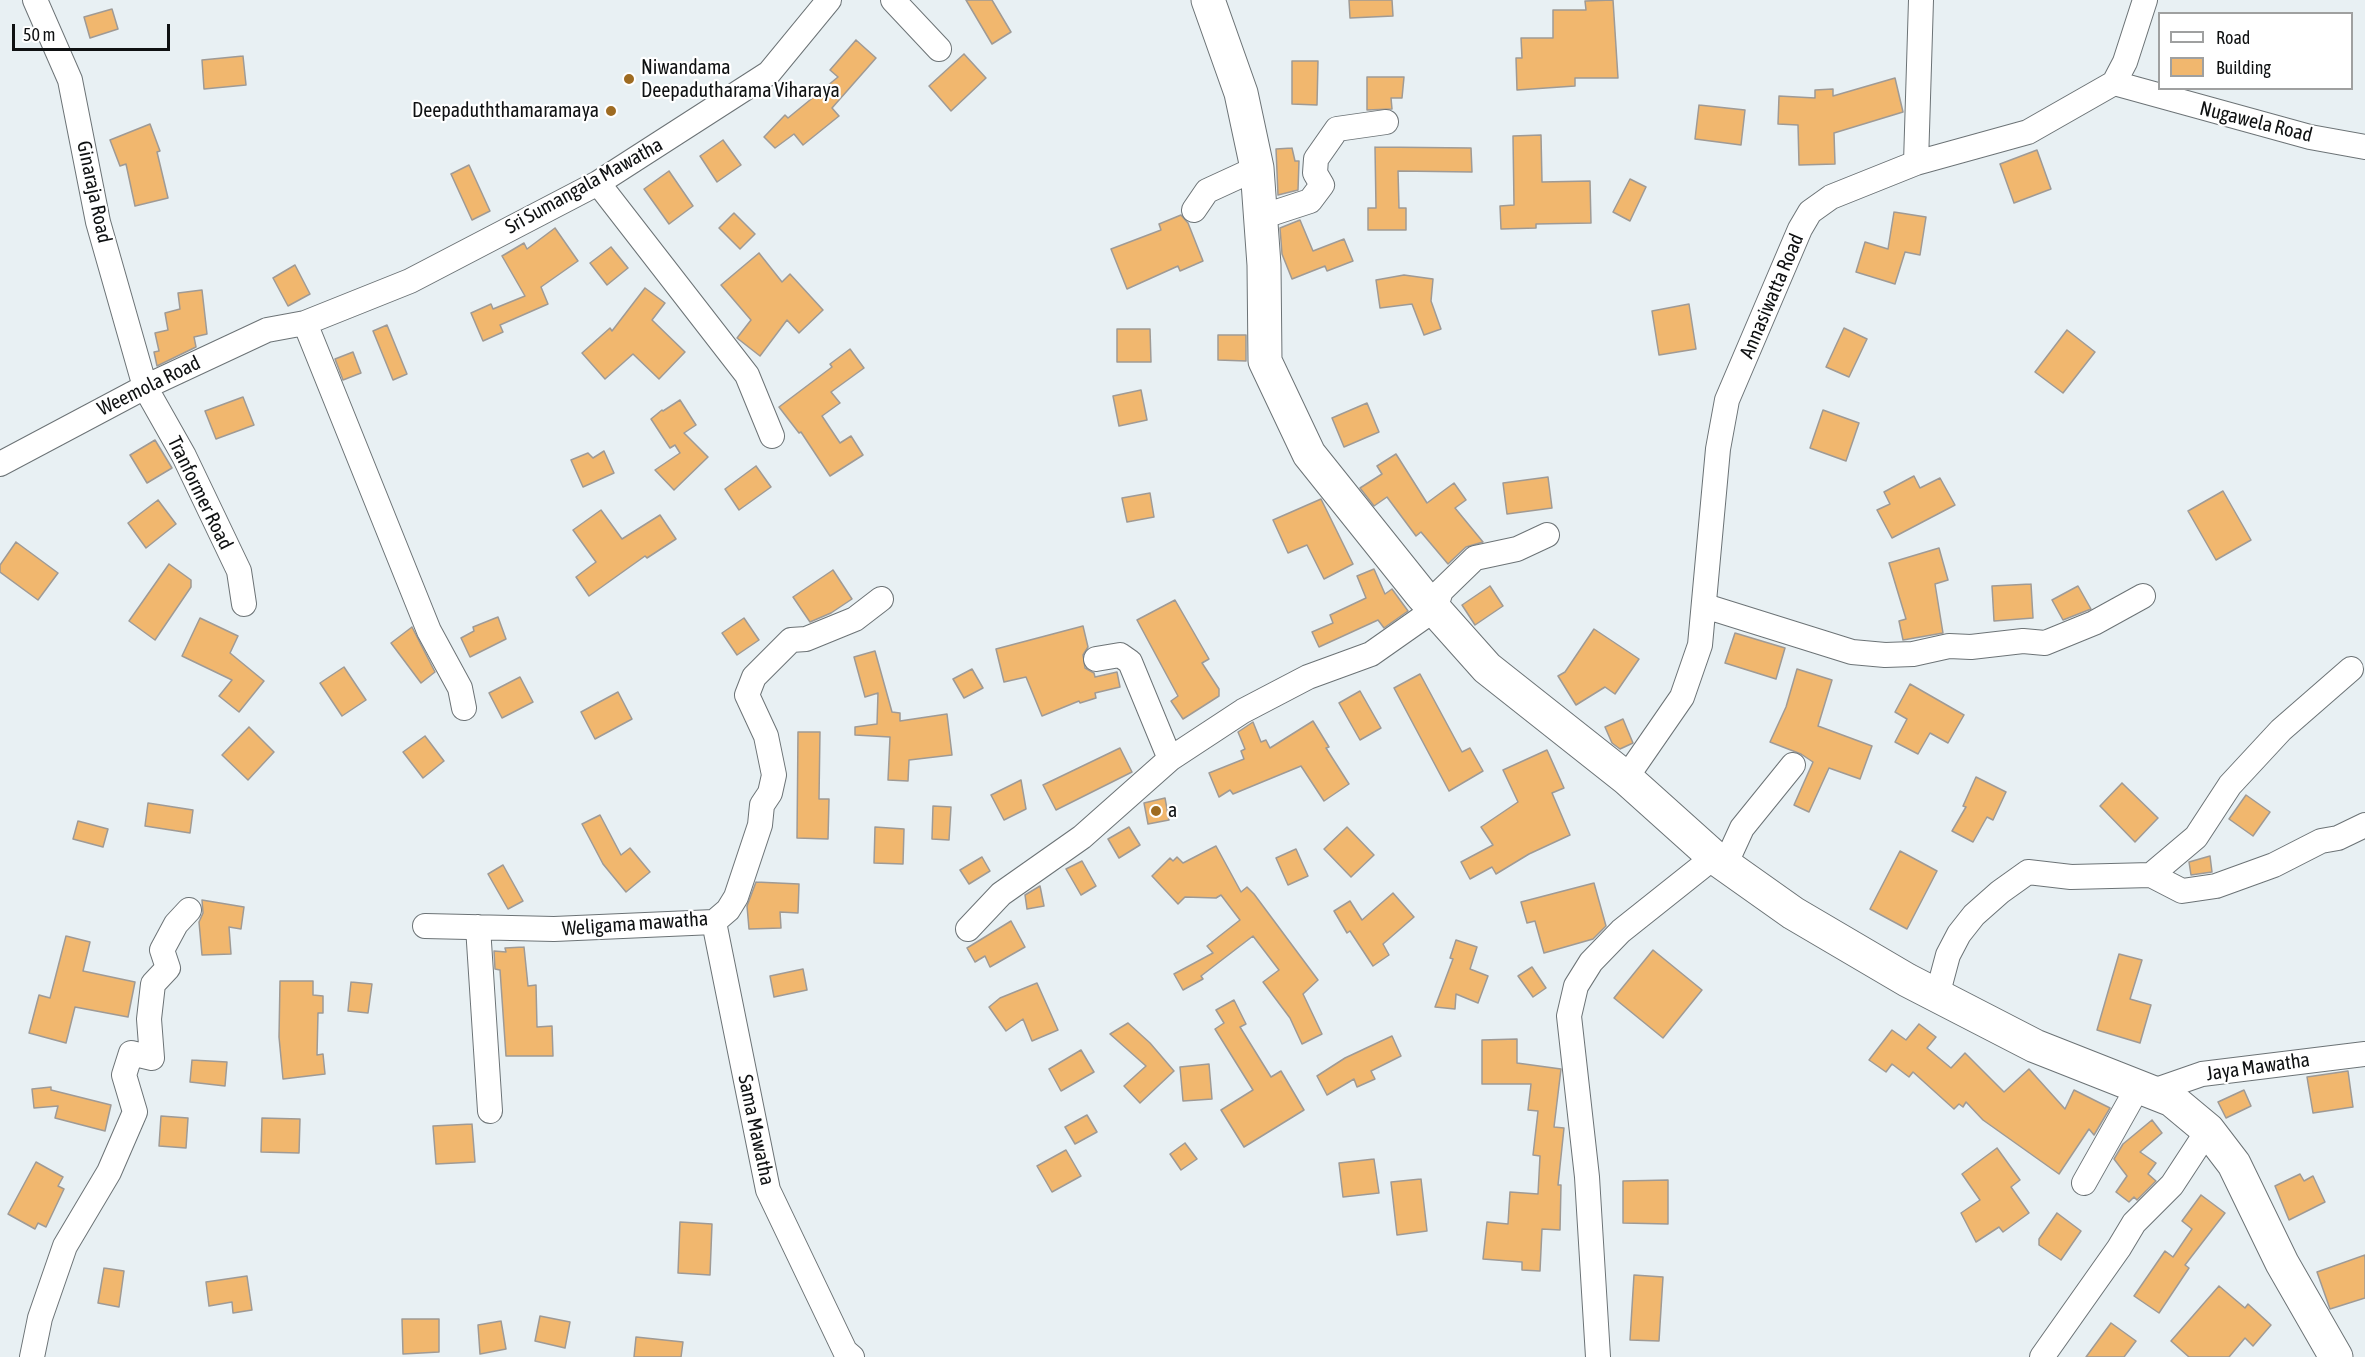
<!DOCTYPE html>
<style>
body{margin:0}
#map{position:relative;width:2365px;height:1357px;overflow:hidden;background:#e8f0f3;font-family:"Asap Condensed",sans-serif}
canvas{display:block}
.legend{position:absolute;left:2158px;top:12px;width:195px;height:78px;box-sizing:border-box;background:#fff;border:2px solid #9fa0a0;margin:0;padding:8px 10px;list-style:none;font-size:18px;color:#0f1112}
.legend li{display:flex;align-items:center;gap:12px;height:30px}
.legend b{width:30px;border:2px solid #9fa0a0}
.scale{position:absolute;left:12px;top:24px;width:158px;height:27px;box-sizing:border-box;border:3px solid #0f1112;border-top:0;padding-left:8px;font-size:18px;line-height:21px;white-space:nowrap;color:#0f1112;-webkit-text-stroke:4px #fff;paint-order:stroke}
</style>
<div id="map">
<canvas width="2365" height="1357"></canvas>
<ul class="legend">
<li><b style="height:8px;background:#fff"></b>Road</li>
<li><b style="height:16px;background:#f1b76e"></b>Building</li>
</ul>
<div class="scale">50 m</div>
</div>
<script>
const c = document.querySelector('canvas').getContext('2d');
c.lineJoin = 'round';
function fillPath(path, color) { c.fillStyle = color; c.fill(path, 'evenodd'); }
const shape = rows => new Path2D(rows.map(r => 'M' + r).join(''));
function trace(path, color, width, dash) { c.strokeStyle = color; c.lineWidth = width; c.lineCap = dash ? 'butt' : 'round'; c.setLineDash(dash || []); c.stroke(path); }
function label(font, color, halo, rows, align = 'center') {
  c.font = font + ' "Asap Condensed",sans-serif'; c.lineWidth = 4.5; c.setLineDash([]); c.textBaseline = 'middle'; c.strokeStyle = halo; c.fillStyle = color; for (const [text, x, y, turn = 0] of rows) {
    c.save(); c.translate(x, y); c.rotate((+turn || 0) * Math.PI / 180); c.textAlign = isNaN(turn) ? turn : align; if (halo) c.strokeText(text, 0, 0); c.fillText(text, 0, 0); c.restore();
  }
}
const building = shape([
 [966,0,992,0,1011,32,992,44,966,0],
 [1349,0,1392,0,1393,16,1350,18,1349,0],
 [1613,0,1618,78,1575,78,1575,86,1517,90,1516,58,1522,58,1521,38,1553,38,1553,10,1586,10,1585,1,1613,0],
 [112,9,118,29,90,38,84,17,112,9],
 [856,40,876,58,832,108,839,116,803,145,794,134,775,148,764,137,785,115,788,118,838,77,830,70,856,40],
 [964,54,986,78,951,111,929,86,964,54],
 [243,56,246,85,204,89,202,60,243,56],
 [1292,61,1318,61,1317,105,1292,104,1292,61],
 [1367,77,1404,77,1402,98,1391,98,1392,109,1367,110,1367,77],
 [1895,78,1903,112,1834,133,1835,164,1799,165,1798,125,1778,124,1779,96,1815,98,1815,90,1833,89,1833,96,1895,78],
 [1699,105,1745,110,1741,145,1695,139,1699,105],
 [150,124,160,151,157,152,168,198,135,206,126,164,120,166,110,140,150,124],
 [1541,135,1542,182,1590,181,1591,223,1536,224,1536,228,1501,229,1500,206,1514,205,1513,136,1541,135],
 [723,140,741,165,717,182,700,156,723,140],
 [1375,147,1471,148,1472,172,1398,171,1399,208,1406,208,1406,230,1368,230,1368,208,1376,208,1375,147],
 [1292,148,1295,161,1299,161,1298,190,1278,195,1276,149,1292,148],
 [2037,150,2051,189,2014,203,2000,164,2037,150],
 [469,165,490,211,472,220,451,174,469,165],
 [669,171,693,206,669,224,644,189,669,171],
 [1630,179,1646,187,1630,221,1613,212,1630,179],
 [1894,212,1926,217,1920,255,1905,252,1895,284,1856,272,1865,242,1888,249,1894,212],
 [734,213,755,234,740,249,719,228,734,213],
 [1181,215,1188,223,1203,261,1180,271,1178,266,1127,289,1111,249,1161,230,1159,224,1181,215],
 [1300,220,1313,251,1344,239,1353,261,1327,271,1325,266,1292,279,1282,254,1280,228,1300,220],
 [555,228,578,261,541,287,548,304,500,325,503,332,483,341,471,313,491,304,493,309,525,296,502,256,524,243,527,249,555,228],
 [611,247,628,268,607,285,590,263,611,247],
 [759,253,782,282,790,274,823,310,799,333,787,320,760,356,737,338,751,320,721,285,759,253],
 [295,265,310,294,288,306,273,278,295,265],
 [1404,275,1433,279,1431,301,1441,329,1424,335,1412,304,1380,308,1376,280,1404,275],
 [645,288,665,303,652,320,685,352,659,379,633,354,605,379,582,353,610,328,612,331,645,288],
 [202,290,207,334,194,337,196,347,157,366,154,352,159,351,155,333,168,330,165,313,180,309,178,293,202,290],
 [1689,304,1696,349,1659,355,1652,311,1689,304],
 [387,325,407,374,393,380,373,331,387,325],
 [1844,328,1867,339,1849,377,1826,367,1844,328],
 [1117,329,1150,329,1151,362,1117,362,1117,329],
 [2067,330,2095,352,2063,393,2035,372,2067,330],
 [1218,335,1246,335,1246,361,1218,360,1218,335],
 [850,349,864,368,831,392,840,403,822,416,840,443,851,436,863,455,830,476,801,432,799,433,779,407,832,367,830,364,850,349],
 [353,352,361,373,343,380,335,359,353,352],
 [1141,390,1147,420,1119,426,1113,396,1141,390],
 [243,397,254,425,216,439,205,411,243,397],
 [680,400,696,425,684,433,708,457,674,490,655,470,680,453,675,445,670,448,651,419,662,410,663,411,680,400],
 [1367,403,1379,432,1344,447,1332,418,1367,403],
 [1823,410,1859,423,1846,461,1810,448,1823,410],
 [155,440,172,468,147,483,130,455,155,440],
 [604,451,614,473,583,487,571,460,588,453,593,458,604,451],
 [1396,454,1427,503,1454,483,1466,500,1455,508,1483,542,1466,547,1448,564,1421,532,1416,536,1387,497,1374,506,1360,488,1382,474,1377,466,1396,454],
 [756,466,771,487,739,510,725,489,756,466],
 [1914,476,1920,488,1940,478,1955,505,1892,538,1877,510,1890,504,1884,492,1914,476],
 [1548,477,1552,508,1507,514,1503,483,1548,477],
 [2223,491,2251,540,2216,560,2188,511,2223,491],
 [1150,493,1154,517,1127,522,1122,498,1150,493],
 [1321,499,1353,564,1324,579,1307,545,1288,553,1273,520,1321,499],
 [158,500,176,524,146,548,128,523,158,500],
 [601,510,622,539,660,515,676,539,647,558,645,556,589,596,576,577,596,562,573,530,601,510],
 [16,542,58,573,38,600,0,572,0,565,16,542],
 [1939,548,1948,580,1935,584,1943,633,1903,640,1899,621,1906,619,1889,563,1939,548],
 [169,564,191,580,191,587,155,640,129,621,169,564],
 [1374,569,1385,594,1392,589,1408,611,1384,628,1378,620,1319,647,1312,632,1333,623,1330,615,1366,598,1357,576,1374,569],
 [833,570,852,599,831,613,810,622,793,597,833,570],
 [2031,584,2033,618,1994,621,1992,586,2031,584],
 [1490,586,1503,606,1475,625,1462,605,1490,586],
 [2078,586,2091,609,2063,620,2052,600,2078,586],
 [1175,600,1209,659,1202,663,1219,689,1219,696,1183,719,1171,701,1178,696,1137,620,1175,600],
 [498,617,506,639,470,657,461,638,474,631,473,627,498,617],
 [200,618,238,636,230,653,264,681,239,712,219,696,232,680,182,656,200,618],
 [744,618,759,640,737,655,722,633,744,618],
 [1083,626,1088,647,1083,655,1085,668,1094,673,1095,677,1117,672,1120,687,1095,693,1096,698,1080,703,1079,701,1042,716,1026,677,1004,682,996,649,1083,626],
 [412,627,435,672,421,683,391,643,412,627],
 [1594,629,1639,659,1615,694,1605,687,1576,705,1558,676,1565,672,1594,629],
 [1735,633,1785,648,1776,679,1725,663,1735,633],
 [875,651,892,712,900,713,900,721,947,714,952,755,909,760,908,781,888,780,890,737,855,735,855,727,877,724,878,693,865,697,854,657,875,651],
 [344,667,366,700,342,716,320,683,344,667],
 [972,669,983,688,964,698,953,679,972,669],
 [1797,669,1832,680,1818,726,1872,746,1860,779,1829,768,1809,812,1794,805,1813,762,1801,754,1770,742,1786,707,1797,669],
 [1420,674,1462,752,1470,748,1483,771,1449,791,1394,688,1420,674],
 [520,677,533,702,502,718,489,693,520,677],
 [1910,684,1964,715,1948,743,1930,733,1918,754,1895,742,1907,719,1895,712,1910,684],
 [1360,691,1381,728,1360,740,1339,703,1360,691],
 [618,692,632,719,595,739,581,712,618,692],
 [1623,719,1633,743,1620,749,1612,743,1605,727,1623,719],
 [1313,721,1329,747,1326,748,1349,784,1324,801,1301,766,1233,794,1230,790,1219,797,1209,773,1244,759,1241,751,1245,749,1238,732,1253,722,1261,742,1266,740,1270,748,1313,721],
 [249,727,274,752,248,780,222,755,249,727],
 [798,732,820,732,819,799,829,799,828,839,797,838,798,732],
 [425,736,444,761,423,778,403,752,425,736],
 [1120,748,1132,772,1056,810,1043,785,1120,748],
 [1547,750,1564,788,1552,793,1570,835,1529,854,1496,874,1492,867,1470,879,1461,862,1493,845,1481,827,1518,802,1503,770,1547,750],
 [1976,777,2006,792,1993,820,1987,817,1973,842,1952,831,1966,807,1963,806,1976,777],
 [1021,780,1026,809,1004,820,991,795,1021,780],
 [2122,783,2158,818,2135,842,2100,806,2122,783],
 [2246,795,2270,812,2253,836,2229,819,2246,795],
 [1165,798,1169,820,1148,824,1144,803,1165,798],
 [148,803,193,810,190,833,145,826,148,803],
 [933,806,951,807,949,840,932,839,933,806],
 [600,815,621,855,630,848,650,872,626,892,603,864,582,824,600,815],
 [78,821,108,829,103,847,73,839,78,821],
 [875,827,904,829,903,864,874,863,875,827],
 [1129,827,1140,845,1119,858,1108,839,1129,827],
 [1347,827,1374,855,1351,877,1324,849,1347,827],
 [1216,846,1241,892,1247,887,1254,894,1318,980,1303,994,1322,1034,1302,1044,1290,1018,1263,982,1279,970,1253,936,1201,976,1203,979,1183,990,1174,974,1213,953,1207,946,1240,920,1221,895,1216,898,1185,897,1178,904,1152,876,1170,858,1173,861,1177,857,1183,863,1216,846],
 [1296,849,1308,876,1288,885,1276,858,1296,849],
 [1900,851,1937,871,1907,929,1870,909,1900,851],
 [2210,856,2212,872,2191,875,2189,862,2210,856],
 [982,857,990,871,969,884,960,870,982,857],
 [1082,861,1096,886,1081,895,1066,869,1082,861],
 [503,865,523,901,508,909,488,874,503,865],
 [756,882,799,884,798,913,780,912,781,928,749,929,747,906,756,882],
 [1594,883,1606,926,1593,939,1544,953,1535,921,1527,923,1521,902,1594,883],
 [1040,886,1044,906,1027,909,1025,895,1040,886],
 [1393,893,1414,917,1383,944,1389,955,1373,966,1350,931,1347,933,1334,911,1350,901,1362,920,1393,893],
 [202,900,244,907,241,929,229,927,231,954,202,955,199,922,203,913,202,900],
 [1011,921,1025,947,990,967,985,956,975,962,967,948,1011,921],
 [66,936,90,942,83,971,135,982,128,1017,75,1007,66,1043,29,1033,39,995,50,998,66,936],
 [1456,940,1477,947,1470,969,1488,976,1478,1003,1456,994,1455,1009,1435,1007,1453,959,1450,958,1456,940],
 [524,947,528,986,536,985,537,1027,552,1026,553,1056,506,1056,500,970,495,969,494,951,506,952,505,948,524,947],
 [1653,950,1702,990,1663,1038,1614,998,1653,950],
 [2119,954,2142,960,2130,999,2151,1005,2140,1043,2097,1030,2119,954],
 [1532,967,1546,988,1533,997,1518,976,1532,967],
 [803,969,807,990,774,997,770,976,803,969],
 [280,981,313,981,313,995,323,996,323,1013,318,1013,317,1055,323,1054,325,1074,283,1079,279,1037,280,981],
 [351,982,372,984,368,1013,348,1011,351,982],
 [1037,983,1058,1030,1032,1041,1023,1019,1006,1031,989,1007,1000,998,1037,983],
 [1234,1000,1246,1024,1240,1027,1271,1077,1281,1071,1304,1110,1244,1147,1221,1110,1253,1090,1215,1029,1224,1023,1216,1010,1234,1000],
 [1128,1023,1150,1043,1174,1071,1140,1103,1124,1086,1146,1066,1110,1034,1128,1023],
 [1919,1024,1936,1037,1927,1048,1951,1068,1965,1053,2004,1092,2029,1069,2065,1109,2074,1090,2110,1108,2094,1135,2089,1129,2059,1174,1983,1120,1966,1102,1963,1107,1959,1104,1954,1109,1913,1072,1909,1077,1892,1064,1886,1072,1869,1060,1892,1030,1906,1040,1919,1024],
 [1392,1036,1401,1056,1371,1071,1375,1079,1357,1087,1354,1079,1327,1095,1317,1076,1345,1058,1392,1036],
 [1517,1039,1517,1063,1561,1069,1554,1127,1564,1128,1558,1185,1561,1185,1560,1230,1542,1229,1540,1271,1522,1270,1522,1262,1483,1259,1487,1222,1508,1224,1510,1192,1538,1194,1540,1156,1533,1155,1538,1111,1528,1110,1531,1084,1482,1084,1482,1040,1517,1039],
 [1081,1050,1094,1072,1061,1091,1049,1069,1081,1050],
 [192,1060,227,1062,225,1086,190,1082,192,1060],
 [1209,1064,1212,1099,1183,1101,1180,1067,1209,1064],
 [2348,1071,2353,1107,2313,1113,2307,1077,2348,1071],
 [51,1087,51,1090,111,1105,105,1131,55,1118,58,1106,34,1108,32,1089,51,1087],
 [2244,1090,2251,1106,2226,1118,2218,1102,2244,1090],
 [1087,1115,1097,1132,1075,1144,1065,1127,1087,1115],
 [161,1116,188,1118,186,1148,159,1146,161,1116],
 [262,1118,300,1119,299,1153,261,1152,262,1118],
 [2152,1120,2162,1133,2140,1152,2156,1163,2148,1174,2156,1181,2137,1200,2134,1197,2129,1202,2116,1192,2127,1176,2114,1159,2123,1144,2152,1120],
 [472,1124,475,1162,436,1164,433,1126,472,1124],
 [1185,1143,1197,1159,1181,1170,1170,1154,1185,1143],
 [1997,1148,2020,1180,2011,1187,2029,1213,2003,1232,1999,1227,1976,1242,1961,1213,1980,1200,1962,1174,1997,1148],
 [1066,1150,1081,1176,1052,1192,1037,1166,1066,1150],
 [1374,1159,1379,1193,1343,1197,1339,1163,1374,1159],
 [36,1162,63,1177,58,1186,64,1189,46,1227,38,1223,35,1229,8,1214,36,1162],
 [2300,1174,2304,1181,2313,1176,2325,1202,2289,1220,2275,1186,2300,1174],
 [1421,1179,1427,1231,1397,1235,1391,1182,1421,1179],
 [1668,1180,1668,1224,1623,1223,1623,1181,1668,1180],
 [2201,1195,2225,1213,2185,1265,2189,1268,2159,1313,2134,1296,2165,1251,2173,1257,2192,1229,2182,1221,2201,1195],
 [2057,1213,2081,1231,2061,1260,2039,1245,2039,1239,2057,1213],
 [680,1222,712,1224,710,1275,678,1273,680,1222],
 [2365,1255,2365,1298,2330,1309,2317,1272,2365,1255],
 [104,1268,124,1271,119,1307,98,1303,104,1268],
 [1634,1275,1663,1277,1659,1341,1630,1340,1634,1275],
 [247,1276,252,1310,233,1313,232,1302,209,1306,206,1282,247,1276],
 [2219,1286,2245,1308,2248,1304,2271,1325,2253,1346,2245,1338,2229,1357,2189,1357,2171,1341,2219,1286],
 [540,1316,570,1322,565,1348,535,1341,540,1316],
 [402,1319,439,1319,439,1352,403,1354,402,1319],
 [501,1321,506,1349,480,1354,478,1325,501,1321],
 [2111,1323,2136,1341,2124,1357,2086,1357,2111,1323],
 [636,1337,683,1342,681,1357,634,1357,636,1337]
]);
const street = shape([
 [35,0,70,80,98,222,145,387,184,456,239,571,244,604],
 [893,0,939,49],
 [2114,83,2310,137,2365,147],
 [1916,163,1921,0],
 [598,183,747,375,772,436],
 [1194,210,1207,191,1257,168],
 [1261,217,1310,201,1322,185,1315,173,1316,159,1337,129,1386,122],
 [305,323,429,631,460,688,464,708],
 [0,464,145,387,267,330,305,323,410,281,598,183,769,73,829,0],
 [1705,606,1852,652,1885,655,1913,654,1949,646,1971,647,2023,641,2045,643,2094,623,2143,596],
 [1096,659,1120,655,1130,662,1170,759],
 [1626,778,1682,697,1700,645,1718,449,1727,400,1800,229,1810,212,1831,197,1916,163,2028,132,2114,83,2125,62,2145,0],
 [1725,865,1742,828,1793,765],
 [2151,875,2182,891,2216,886,2274,865,2321,841,2338,838,2365,825],
 [714,922,768,1190,845,1351,852,1357],
 [425,926,554,929,714,922,728,910,736,897,760,825,762,805,770,793,774,775,766,736,747,695,754,677,791,640,806,639,855,619,881,599],
 [478,927,490,1111],
 [968,929,1001,894,1082,837,1170,759,1243,711,1308,677,1371,654,1435,609,1441,591,1475,558,1517,549,1547,535],
 [1937,996,1948,955,1959,934,1974,915,2000,892,2028,872,2071,877,2151,875,2196,837,2230,785,2281,730,2351,669],
 [2153,1091,2202,1074,2365,1054],
 [2084,1183,2138,1087],
 [32,1357,40,1318,65,1246,109,1172,135,1112,124,1075,131,1053,152,1058,149,1019,153,984,168,968,162,950,176,924,189,910],
 [1598,1357,1587,1177,1569,1016,1576,986,1591,962,1621,931,1714,857],
 [2042,1357,2119,1248,2134,1223,2172,1185,2208,1130]
]);
const secondary = shape([
 [1208,0,1241,93,1257,168,1264,265,1265,361,1309,454,1421,594,1487,668,1626,778,1714,857,1793,913,1907,980,2035,1046,2172,1100,2208,1130,2234,1164,2282,1263,2336,1357]
]);
const markers = [
 [629,79,6,"#9e6b21"],
 [611,111,6,"#9e6b21"],
 [1156,811,6,"#9e6b21"]
];
const poiNames = [
 ["Niwandama",641,68],
 ["Deepadutharama Viharaya",641,91],
 ["Deepaduththamaramaya",599,111,"right"],
 ["a",1168,811]
];
const streetNames = [
 ["Nugawela Road",2256,122,14],
 ["Sri Sumangala Mawatha",584,186,-29],
 ["Ginaraja Road",94,192,78],
 ["Annasiwatta Road",1772,296,-67],
 ["Weemola Road",149,386,-26],
 ["Tranformer Road",200,493,64],
 ["Weligama mawatha",635,924,-4],
 ["Jaya Mawatha",2258,1067,-8],
 ["Sama Mawatha",756,1130,78]
];
fillPath(building, '#f1b76e');
trace(building, '#9f9a95', 1.5);
trace(street, '#6c7376', 26);
trace(secondary, '#6c7376', 35);
trace(street, '#fff', 24);
trace(secondary, '#fff', 33);
for (const [x, y, r, color] of markers) { const dot = new Path2D(); dot.arc(x, y, r, 0, 2 * Math.PI); c.fillStyle = color; c.fill(dot); trace(dot, '#fff', 2); }
label('20px', '#0f1112', '#fff', poiNames, 'left');
label('20px', '#0f1112', '#fff', streetNames);
</script>
